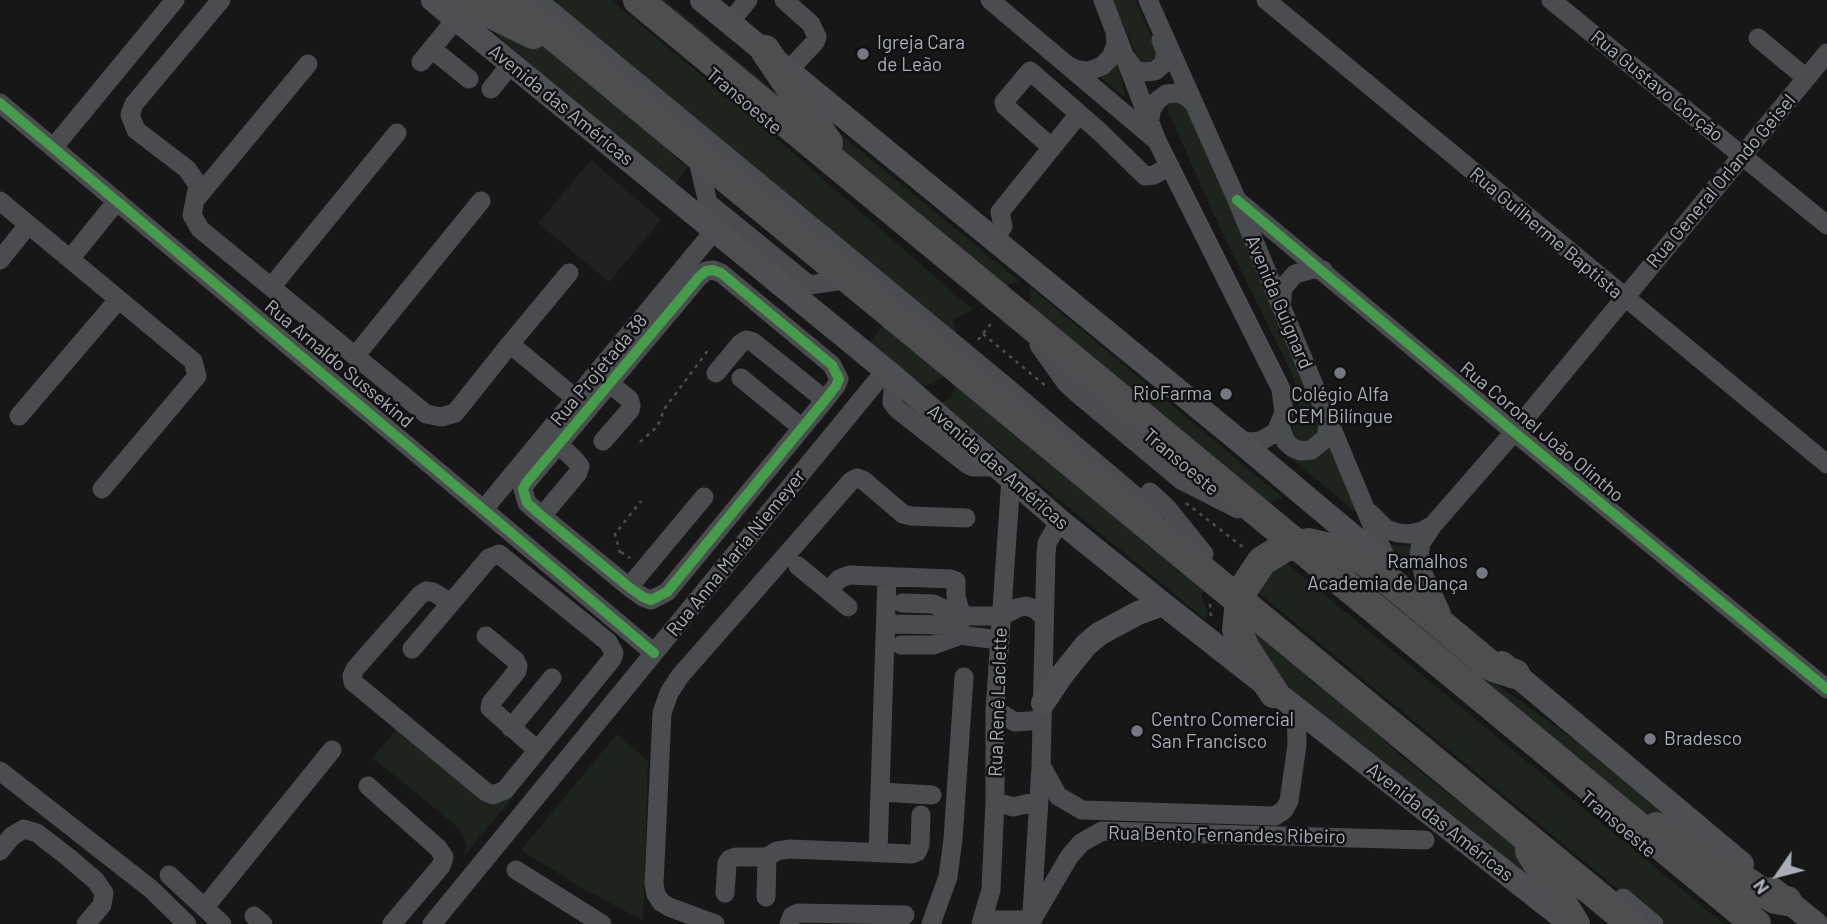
<!DOCTYPE html>
<meta charset="utf-8">
<style>
body{margin:0}
#map{position:relative;width:1827px;height:924px;overflow:hidden;background:#171717;font-family:Barlow,sans-serif}
canvas{display:block}
.north{position:absolute;left:1743px;top:840px;width:70px;height:70px;-webkit-text-stroke:5px #111113;paint-order:stroke;rotate:235deg;font-size:19px;font-weight:700;line-height:28px;text-align:center;color:#a8adb8}
.north::after{content:'';display:block;margin:auto;width:24px;height:32px;background:#a8adb8;clip-path:polygon(50% 0,100% 100%,50% 72%,0 100%)}
</style>
<div id="map">
<canvas width="1827" height="924"></canvas>
<div class="north">N</div>
</div>
<script>
const c = document.querySelector('canvas').getContext('2d');
c.lineJoin = 'round';
function fillPath(path, color) { c.fillStyle = color; c.fill(path, 'evenodd'); }
const shape = rows => new Path2D(rows.map(r => 'M' + r).join(''));
function trace(path, color, width, dash) { c.strokeStyle = color; c.lineWidth = width; c.lineCap = dash ? 'butt' : 'round'; c.setLineDash(dash || []); c.stroke(path); }
function label(font, color, halo, rows, align = 'center') {
  c.font = font + ' Barlow,sans-serif'; c.lineWidth = 5; c.setLineDash([]); c.textBaseline = 'middle'; c.strokeStyle = halo; c.fillStyle = color; for (const [text, x, y, turn = 0] of rows) {
    c.save(); c.translate(x, y); c.rotate((+turn || 0) * Math.PI / 180); c.textAlign = isNaN(turn) ? turn : align; if (halo) c.strokeText(text, 0, 0); c.fillText(text, 0, 0); c.restore();
  }
}
const built = shape([
 [591,160,661,220,609,282,538,223]
]);
const green = shape([
 [558,0,611,0,776,138,973,310,953,319,960,344,552,7],
 [650,0,665,0,801,113,820,140],
 [1112,0,1135,0,1156,47,1157,54,1154,60,1148,63,1139,60],
 [460,4,542,45,597,91,644,120,664,137,677,159,688,167,674,185],
 [1118,64,1125,97,1100,77],
 [1170,101,1188,105,1361,517,1278,447,1287,438,1295,424,1298,411,1299,395,1292,374,1217,222,1169,113,1167,108],
 [828,124,1019,281,1008,285,1009,298,843,152],
 [1029,286,1283,498,1269,503,1020,307,1031,299],
 [887,319,946,376,924,387,870,342],
 [956,385,1206,587,1201,594,1208,613,1205,619,941,403,951,397],
 [1388,543,1397,546,1412,545,1409,562,1411,571,1398,561,1390,551],
 [1321,558,1353,570,1371,581,1493,681,1604,762,1685,828,1678,831,1642,812],
 [1285,562,1724,924,1660,924,1254,589,1262,578],
 [1248,619,1407,761,1522,852,1570,913,1292,689,1262,657],
 [397,728,493,802,501,802,515,795,464,856,467,845,459,828,373,758],
 [617,734,648,761,643,920,585,890,521,850]
]);
const path = shape([
 [983,334,1047,387],
 [978,340,993,321],
 [640,442,657,427,665,408,709,349],
 [1186,503,1244,548],
 [621,552,630,558],
 [620,553,615,534,641,501],
 [1210,604,1211,618]
]);
const minor = shape([
 [221,0,134,104,130,115,136,130,187,169,198,185,192,215,200,229,426,414,441,417,455,413,510,344,575,398],
 [538,0,1008,388,1154,512],
 [784,0,811,24,817,37,815,42,789,70],
 [990,0,1157,141],
 [1103,0,1157,141,1281,389,1284,413,1276,432,1261,441,1249,442,1237,439],
 [1148,0,1237,200,1389,566],
 [1266,0,1827,464],
 [1551,0,1827,225],
 [730,22,748,0],
 [1758,38,1806,78],
 [432,49,469,79],
 [1127,59,1134,69,1144,72,1155,71,1163,64,1166,53,1161,40],
 [421,62,456,19],
 [1069,66,1077,70,1089,71,1102,66,1111,57,1116,45,1115,31],
 [491,89,511,64],
 [0,103,654,653],
 [1150,118,1152,108,1158,100,1166,94,1177,93,1186,96,1194,103],
 [1051,147,1005,106,1004,102,1030,71,1100,132,1145,176,1154,175,1170,166],
 [53,148,175,0],
 [696,152,708,203,809,285,851,279],
 [196,199,308,64],
 [1237,200,1514,432,1827,689],
 [0,201,70,259],
 [994,240,1003,226,1000,212,1079,114],
 [0,260,28,225],
 [713,270,721,273,832,365,839,379,836,386,825,400,667,592,651,600,643,597,629,587,542,516,527,503,523,489,526,483,699,277,706,271,713,270],
 [272,286,397,133],
 [1281,306,1283,288,1295,274,1313,269,1323,270],
 [510,344,569,273],
 [1039,345,1066,383,1078,394,1181,480,1238,509],
 [356,355,481,201],
 [716,373,740,344,746,340,753,342,825,400],
 [894,377,892,402,897,409,967,464,973,467,998,467],
 [741,378,802,428],
 [19,416,118,300],
 [1280,426,1286,442,1293,448,1301,451,1311,450,1326,438,1329,420],
 [603,441,630,410,631,405,629,399,610,384],
 [102,489,197,376,193,361,70,259,117,201],
 [1150,492,1168,509,1204,554],
 [484,509,714,231],
 [1370,513,1386,529,1398,533,1410,534,1422,531,1433,525],
 [542,516,578,473,580,466,575,460,559,445],
 [798,566,848,607],
 [629,587,704,497],
 [829,591,839,579,849,575,951,579,956,581,956,596,962,617,933,604,902,603],
 [1441,612,1424,576,1419,555,1421,543,1433,525,1514,432,1827,53],
 [887,624,952,625],
 [486,636,515,660,518,666,517,671,491,703,490,708,537,750],
 [1000,640,966,636,952,625,966,616,1002,616,1017,608,1026,606,1035,609,1043,616],
 [901,645,933,645,961,635],
 [412,649,451,603,489,558,499,554,608,642,614,653,612,659,505,790,493,795,486,792,353,682,352,676,355,669,420,595,426,591,433,592,451,603],
 [995,710,1015,722,1042,720],
 [511,728,552,678],
 [1042,767,1058,796,1082,810,1275,816,1284,810,1289,801,1297,745,1296,710],
 [0,771,151,889,187,924],
 [368,786,438,848,444,857,441,866,392,924],
 [881,792,932,795],
 [995,801,1013,807,1039,801],
 [0,851,12,836,24,829,37,833,68,857,96,881,104,893,102,905,86,924],
 [878,852,887,577],
 [516,870,602,924],
 [169,875,222,924],
 [725,893,727,863,730,859,736,857,767,857,777,851,789,849,912,854,917,852,920,845,921,815],
 [766,897,767,857],
 [1623,898,1654,924],
 [205,907,332,750],
 [1032,912,1041,766,1046,554,1047,543,1060,521],
 [254,916,263,924],
 [983,920,1032,920,1069,857,1081,843,1102,831,1425,840],
 [432,924,885,371],
 [715,924,669,907,661,902,656,894,654,884,662,713,669,693,680,676,851,481,857,478,863,480,903,514,911,516,966,518],
 [789,924,792,916,798,913,905,915],
 [931,924,948,877,953,839,964,677],
 [981,924,991,890,995,801,995,710,1011,478]
]);
const major = shape([
 [433,0,894,377,1060,521,1163,604,1571,924],
 [702,0,1237,439,1386,564],
 [1502,663,1742,864],
 [1043,703,1061,676,1086,645,1099,634,1138,613,1163,604],
 [1773,889,1816,924]
]);
const highway = shape([
 [464,0,533,34],
 [510,0,1632,924],
 [638,0,1756,924],
 [765,50,828,143],
 [1274,693,1244,647,1237,629,1240,601,1244,588,1262,561,1285,547,1309,543,1338,550,1364,560,1491,666,1515,674],
 [1657,827,1709,856,1757,889,1775,899,1787,901],
 [1530,851,1575,924]
]);
const cycleway = shape([
 [0,103,654,653],
 [1237,200,1514,432,1827,689],
 [713,270,721,273,832,365,839,379,836,386,825,400,667,592,651,600,643,597,629,587,542,516,527,503,523,489,526,483,699,277,706,271,713,270]
]);
const markers = [
 [863,54,7,"#757880"],
 [1340,373,7,"#757880"],
 [1226,394,7,"#757880"],
 [1482,573,7,"#757880"],
 [1137,731,7,"#757880"],
 [1650,739,7,"#757880"]
];
const poiNames = [
 ["Igreja Cara",877,43],
 ["de Leão",877,65],
 ["RioFarma",1212,394,"right"],
 ["Colégio Alfa",1340,395,"center"],
 ["CEM Bilíngue",1340,417,"center"],
 ["Ramalhos",1468,562,"right"],
 ["Academia de Dança",1468,584,"right"],
 ["Centro Comercial",1151,720],
 ["San Francisco",1151,742],
 ["Bradesco",1664,739]
];
const streetNames = [
 ["Rua Gustavo Corção",1657,86,39],
 ["Transoeste",744,101,40],
 ["Avenida das Américas",561,105,39],
 ["Rua General Orlando Geisel",1721,181,-50],
 ["Rua Guilherme Baptista",1546,233,40],
 ["Avenida Guignard",1279,302,67],
 ["Rua Arnaldo Sussekind",339,364,40],
 ["Rua Projetada 38",599,370,-50],
 ["Rua Coronel João Olintho",1542,432,40],
 ["Transoeste",1181,462,40],
 ["Avenida das Américas",998,467,41],
 ["Rua Anna Maria Niemeyer",736,553,-51],
 ["Rua Renê Laclette",998,702,-88],
 ["Avenida das Américas",1440,822,38],
 ["Transoeste",1618,824,40],
 ["Rua Bento Fernandes Ribeiro",1227,835,1]
];
fillPath(built, '#212123');
fillPath(green, '#1d241e');
trace(path, '#4d4e52', 2.5, [3.5, 5]);
trace(minor, '#4b4c50', 19);
trace(major, '#4d4f52', 24);
trace(highway, '#4e4e51', 30);
trace(cycleway, '#469c4c', 10);
for (const [x, y, r, color] of markers) { const dot = new Path2D(); dot.arc(x, y, r, 0, 2 * Math.PI); c.fillStyle = color; c.fill(dot); trace(dot, '#111113', 2.5); }
label('19px', '#a8adb8', '#111113', poiNames, 'left');
label('19px', '#a8adb8', '#111113', streetNames);
</script>
